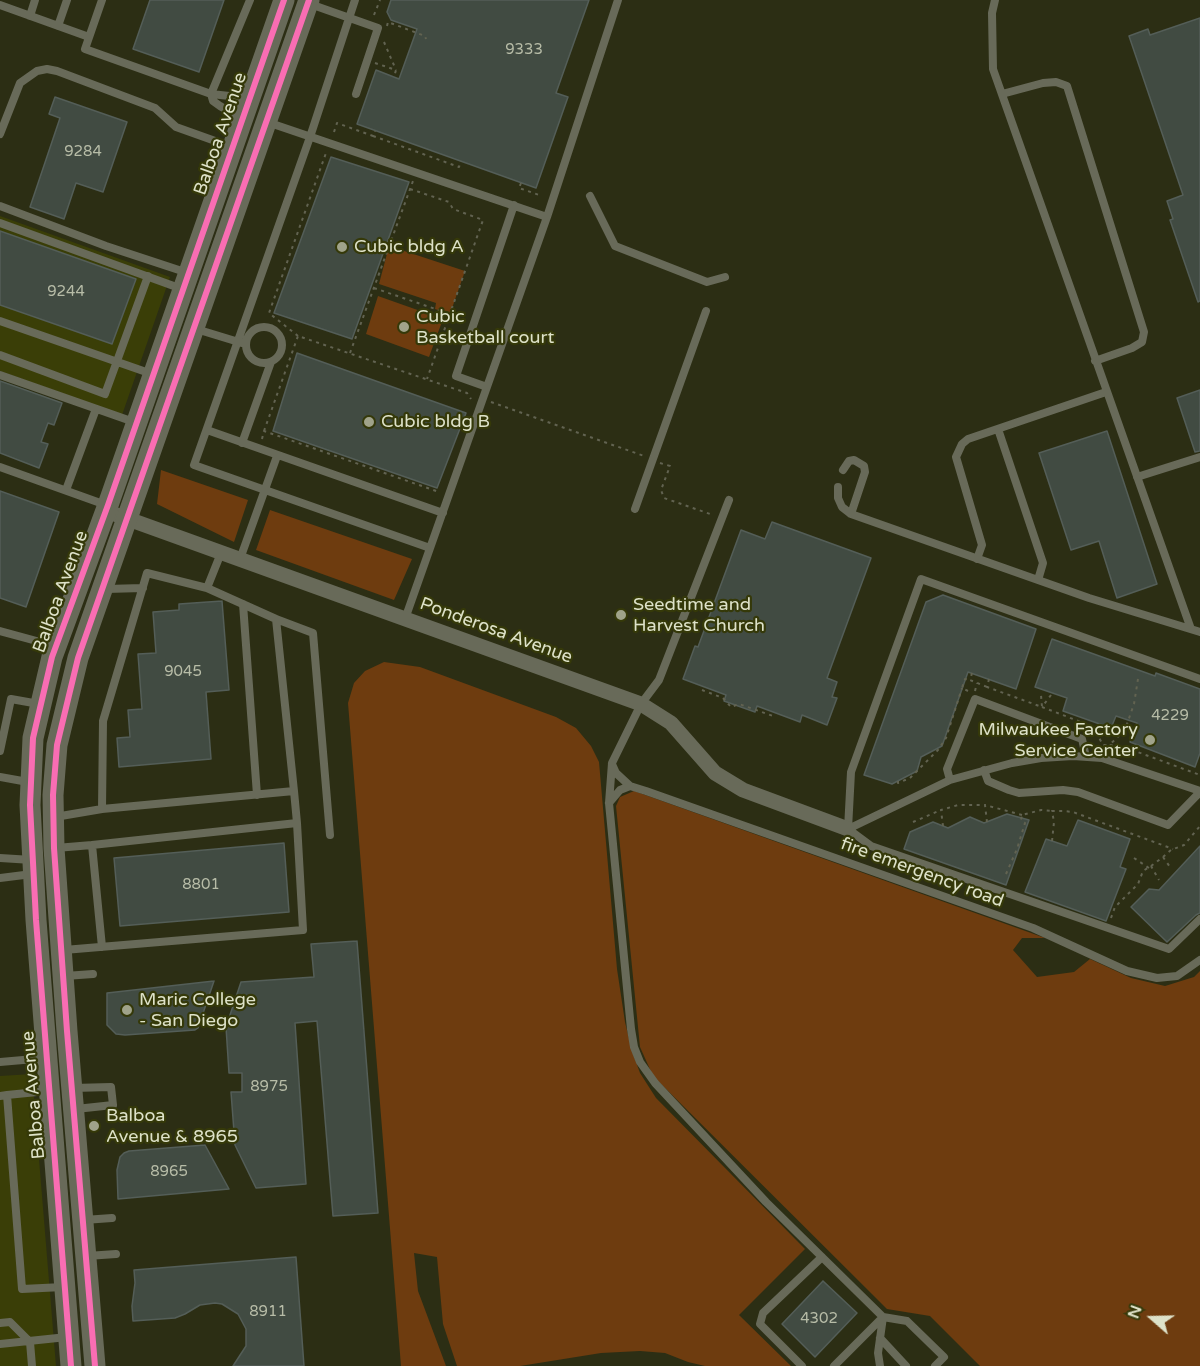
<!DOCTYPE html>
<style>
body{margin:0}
#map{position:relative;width:1200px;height:1366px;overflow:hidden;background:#2c2e14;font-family:"Varela Round",sans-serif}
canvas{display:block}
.north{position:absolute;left:1122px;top:1288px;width:60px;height:60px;-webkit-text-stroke:4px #353909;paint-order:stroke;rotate:290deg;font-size:16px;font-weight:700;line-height:24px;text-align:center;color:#dee2c9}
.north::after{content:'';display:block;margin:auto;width:21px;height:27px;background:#dee2c9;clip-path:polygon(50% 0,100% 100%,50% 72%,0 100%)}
</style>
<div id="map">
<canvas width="1200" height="1366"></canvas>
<div class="north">N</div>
</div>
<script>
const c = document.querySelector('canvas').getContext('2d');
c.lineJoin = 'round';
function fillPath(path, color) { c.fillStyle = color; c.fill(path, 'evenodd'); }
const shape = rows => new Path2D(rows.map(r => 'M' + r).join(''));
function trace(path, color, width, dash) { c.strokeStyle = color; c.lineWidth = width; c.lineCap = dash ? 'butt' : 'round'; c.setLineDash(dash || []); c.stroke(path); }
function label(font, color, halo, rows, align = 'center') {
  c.font = font + ' "Varela Round",sans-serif'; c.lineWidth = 4.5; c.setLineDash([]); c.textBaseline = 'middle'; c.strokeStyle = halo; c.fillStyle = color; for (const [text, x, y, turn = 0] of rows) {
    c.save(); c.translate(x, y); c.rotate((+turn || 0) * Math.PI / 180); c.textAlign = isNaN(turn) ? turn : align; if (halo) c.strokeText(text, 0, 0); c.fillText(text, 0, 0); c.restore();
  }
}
const built = shape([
 [0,216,170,277,122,415,0,371],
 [32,1074,56,1366,0,1366,0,1076]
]);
const green = shape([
 [389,246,465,271,450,314,435,309,436,303,379,284],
 [378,296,443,319,429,357,366,334],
 [161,470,248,500,234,542,157,504],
 [270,510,412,559,394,600,256,550],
 [384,662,420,667,556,717,576,728,591,746,599,762,617,969,625,1022,632,1051,640,1073,656,1098,805,1249,739,1315,791,1366,705,1366,688,1362,665,1353,640,1351,601,1353,520,1366,457,1366,443,1324,437,1257,414,1253,418,1291,446,1366,401,1366,348,703,354,683,365,671],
 [634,791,1045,938,1022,938,1013,950,1037,977,1074,972,1090,959,1131,978,1165,986,1194,977,1200,971,1200,1366,980,1366,930,1316,887,1309,653,1076,640,1047,616,806,620,797]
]);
const building = shape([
 [150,0,224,0,199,72,133,49,150,0],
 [391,0,589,0,556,93,568,97,536,188,357,124,376,70,399,79,417,29,391,20,387,12,391,0],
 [1200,18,1200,301,1198,302,1170,220,1173,219,1167,201,1183,195,1129,36,1148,29,1150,35,1200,18],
 [55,97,127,122,103,192,76,183,64,219,30,207,60,118,49,114,55,97],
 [331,157,409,182,352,339,274,313,331,157],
 [0,231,136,279,112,344,0,305,0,231],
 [297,353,466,413,437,488,273,431,297,353],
 [0,381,62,403,54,425,48,423,41,442,48,444,39,468,0,453,0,381],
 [1200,390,1200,451,1195,452,1177,398,1200,390],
 [1107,431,1157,584,1117,598,1099,541,1071,550,1039,453,1107,431],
 [0,491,59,512,26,607,0,598,0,491],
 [772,522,871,558,827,678,837,682,832,697,837,698,827,725,802,715,800,722,757,706,755,712,724,701,726,695,683,679,695,646,698,647,741,530,765,539,772,522],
 [943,595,1036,629,1016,689,968,672,942,746,921,757,917,771,892,784,864,775,926,602,943,595],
 [222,601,229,690,206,692,211,759,119,767,117,738,130,737,128,710,142,709,138,654,156,653,153,612,179,610,179,604,222,601],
 [1052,639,1155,676,1156,673,1200,689,1200,753,1195,767,1130,742,1137,723,1116,716,1111,728,1063,711,1067,698,1035,687,1052,639],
 [1007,814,1029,820,1006,885,904,849,910,832,933,822,948,828,970,817,984,823,1007,814],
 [1078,820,1130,839,1120,867,1126,869,1106,921,1025,892,1046,839,1067,846,1078,820],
 [284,843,289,912,120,926,114,858,284,843],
 [1200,846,1200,913,1196,915,1167,942,1131,907,1149,889,1159,890,1200,846],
 [357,941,378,1213,333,1216,317,1021,295,1023,306,1184,256,1188,235,1145,231,1092,242,1092,242,1073,229,1073,226,1027,241,982,314,977,311,944,357,941],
 [214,981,198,1028,195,1030,125,1035,116,1034,107,1025,107,993,214,981],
 [205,1145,229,1189,118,1199,117,1170,120,1157,124,1153,129,1151,205,1145],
 [296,1257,304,1366,233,1366,246,1346,246,1329,238,1314,222,1304,215,1303,200,1305,185,1314,175,1318,133,1321,132,1306,135,1283,134,1270,296,1257],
 [823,1281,857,1313,815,1357,782,1324,823,1281]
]);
const path = shape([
 [374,15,380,0],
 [387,26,388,22,425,36,426,39],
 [384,42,396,70],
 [375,63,396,70,394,77],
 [334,132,337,123,373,136,375,131],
 [373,136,459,167,461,161],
 [521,183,519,188,542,196],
 [410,189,449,202,453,209,483,220,427,379],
 [374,288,450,314],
 [298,336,269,313,326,153],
 [350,353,413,181],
 [491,402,644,456],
 [264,431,298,336,467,393,471,399],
 [262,439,264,431,439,492],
 [660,463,670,466,661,490,664,498,713,515],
 [972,673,970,680,987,687],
 [989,679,987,687,1042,707,1041,695],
 [1138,679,1134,704,1127,724,1117,738,1109,745,1124,747,1200,775],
 [702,690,723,698,731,707,739,704,773,716],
 [968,691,962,688,965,679,970,680],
 [975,691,977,683],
 [1051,695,1042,707,1086,724,1097,734,1103,745,1109,745],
 [898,781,898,783,910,778,938,750,946,738,962,688],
 [913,822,941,810],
 [987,822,985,805,1022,815],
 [943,826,941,810,958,805,985,805],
 [1052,841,1054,822,1052,811,1063,811,1073,812,1173,849],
 [1163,857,1171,850,1184,845,1200,826],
 [1134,858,1149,868],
 [1151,866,1163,857,1170,867],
 [1006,874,1017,849,1025,823,1021,820,1022,815,1041,810,1052,811],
 [1111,918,1115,907,1138,884,1143,871,1151,866,1159,880]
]);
const lane = shape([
 [102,0,85,49,211,94,248,98],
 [355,0,310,137,194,465,430,548],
 [995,0,992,13,993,69,1191,629],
 [310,4,378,28,356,94],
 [0,5,89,37],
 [30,16,35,0],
 [58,26,67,0],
 [211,94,250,0],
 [211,94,213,101,220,106,242,119],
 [1002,94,1043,83,1056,82,1067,86,1144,332,1142,342,1132,348,1095,361],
 [267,122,547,217],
 [0,134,20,83,37,71,47,69,57,71,155,108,176,127,232,147],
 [590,196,615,246,707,282,725,277],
 [0,206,106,246,188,273],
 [0,223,182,289],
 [0,321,152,374],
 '246 345a18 18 0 1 1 36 0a18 18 0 1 1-36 0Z',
 [196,329,242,343],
 [0,355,105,394,148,276],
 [0,375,134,422],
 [487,387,456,376,514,205],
 [998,429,1043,563,1038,580],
 [207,430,443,513],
 [242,443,271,362],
 [0,467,106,505],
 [843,470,849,461,854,460,864,466,865,472,851,514],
 [1137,477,1200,457],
 [838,487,838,498,842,507,851,514,1089,598,1200,632],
 [66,490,96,409],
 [729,500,659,680,641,704,612,763,609,803,631,1029,634,1047,640,1062,655,1083,766,1202,883,1317,834,1366],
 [635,509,706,311],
 [240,559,277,456],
 [977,559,982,545,956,457,962,444,968,439,1106,392],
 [207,588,221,553],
 [106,589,143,588],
 [243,604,257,795],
 [276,619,313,633,330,835],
 [405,619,547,217,618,0],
 [0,631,55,646],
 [0,751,11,699,39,704],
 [612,764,616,773,630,786],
 [984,770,988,781,1009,790,1019,793,1063,790,1078,792,1168,825,1200,792],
 [0,777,28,782],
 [950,780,947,769,975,699,1082,739,1086,757],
 [609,803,620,790,630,786,646,791,1033,928,1127,971,1157,978,1177,976,1200,960],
 [55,817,102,809],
 [848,829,851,772,921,579,1200,679],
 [848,829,871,846,1169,949,1200,919],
 [848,829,950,780,1012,763,1041,758,1073,756,1102,758,1200,791],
 [56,848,92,845],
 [0,858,32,860],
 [0,878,32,874],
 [102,947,92,845,297,823,294,791,276,619,207,588,147,573,103,721,102,809,294,791],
 [64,950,303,930,297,823],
 [65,976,93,974],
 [0,1062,46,1058],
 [73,1088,111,1087,113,1105,76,1109],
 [7,1095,47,1091],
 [0,1096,7,1095,22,1289,63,1287],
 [84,1220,112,1218],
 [87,1256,116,1254],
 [0,1323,10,1322,30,1342,32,1366],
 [880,1338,906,1366],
 [0,1344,67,1337],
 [802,1366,760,1324,763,1313,822,1257],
 [880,1366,878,1353,883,1317,907,1321,944,1357,935,1366]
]);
const street = shape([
 [117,515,641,704,671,723,715,773,743,790,848,829]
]);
const secondary = shape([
 [71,1366,36,920,30,805,33,738,52,657,108,505,284,0],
 [95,1366,67,1031,54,848,53,795,57,745,78,658,309,0]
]);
const cycleway = shape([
 [71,1366,36,920,30,805,33,738,52,657,108,505,284,0],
 [95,1366,67,1031,54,848,53,795,57,745,78,658,309,0]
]);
const markers = [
 [342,247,6,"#a0a38a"],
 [404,327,6,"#a0a38a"],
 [369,422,6,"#a0a38a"],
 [621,615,6,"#a0a38a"],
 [1150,740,6,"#a0a38a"],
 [127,1010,6,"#a0a38a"],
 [94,1126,6,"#a0a38a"]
];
const numberNames = [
 ["9333",524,50],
 ["9284",83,152],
 ["9244",66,292],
 ["9045",183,672],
 ["4229",1170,716],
 ["8801",201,885],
 ["8975",269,1087],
 ["8965",169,1172],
 ["8911",268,1312],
 ["4302",819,1319]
];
const streetNames = [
 ["Balboa Avenue",221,134,-71],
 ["Balboa Avenue",61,592,-70],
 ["Ponderosa Avenue",496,631,20],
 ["fire emergency road",922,873,20],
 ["Balboa Avenue",34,1095,-95]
];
const poiNames = [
 ["Cubic bldg A",354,247],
 ["Cubic",416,317],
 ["Basketball court",416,338],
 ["Cubic bldg B",381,422],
 ["Seedtime and",633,605],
 ["Harvest Church",633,626],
 ["Milwaukee Factory",1138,730,"right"],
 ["Service Center",1138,751,"right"],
 ["Maric College",139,1000],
 ["- San Diego",139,1021],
 ["Balboa",106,1116],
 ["Avenue & 8965",106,1137]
];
fillPath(built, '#3a3e07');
fillPath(green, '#6e3c0f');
fillPath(building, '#414b42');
trace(building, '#545e58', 1.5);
trace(path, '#626351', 2, [3, 4.5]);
trace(lane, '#686a59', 8);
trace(street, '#686a59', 15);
trace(secondary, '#686a59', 21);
trace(cycleway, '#f96db3', 6);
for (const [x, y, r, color] of markers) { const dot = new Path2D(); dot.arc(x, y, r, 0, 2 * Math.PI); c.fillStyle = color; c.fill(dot); trace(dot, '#353909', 2); }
label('15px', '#b7bca7', null, numberNames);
label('18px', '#dee2c9', '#353909', streetNames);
label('18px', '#dee2c9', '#353909', poiNames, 'left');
</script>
